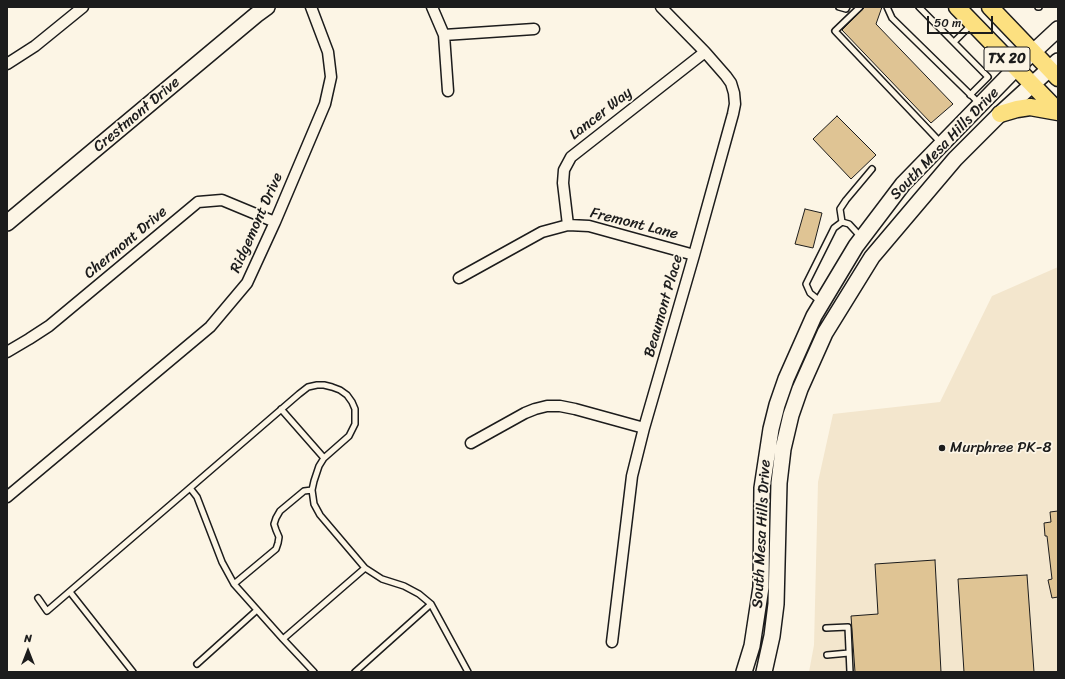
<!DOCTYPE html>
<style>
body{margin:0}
#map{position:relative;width:1065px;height:679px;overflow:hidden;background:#fcf5e5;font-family:Sriracha,sans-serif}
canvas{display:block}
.frame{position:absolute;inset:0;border:8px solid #1c1c1c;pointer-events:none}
.north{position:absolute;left:8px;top:631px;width:40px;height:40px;-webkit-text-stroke:3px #fcf5e5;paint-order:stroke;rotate:0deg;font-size:11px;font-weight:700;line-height:16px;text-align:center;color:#1c1c1c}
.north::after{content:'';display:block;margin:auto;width:14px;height:18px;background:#1c1c1c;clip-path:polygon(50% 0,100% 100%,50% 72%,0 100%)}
.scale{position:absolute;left:927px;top:16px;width:66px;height:18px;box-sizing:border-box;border:2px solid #1c1c1c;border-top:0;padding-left:5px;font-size:12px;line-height:14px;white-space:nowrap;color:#1c1c1c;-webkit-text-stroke:3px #fcf5e5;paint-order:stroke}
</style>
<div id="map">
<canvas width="1065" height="679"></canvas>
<div class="frame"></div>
<div class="north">N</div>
<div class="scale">50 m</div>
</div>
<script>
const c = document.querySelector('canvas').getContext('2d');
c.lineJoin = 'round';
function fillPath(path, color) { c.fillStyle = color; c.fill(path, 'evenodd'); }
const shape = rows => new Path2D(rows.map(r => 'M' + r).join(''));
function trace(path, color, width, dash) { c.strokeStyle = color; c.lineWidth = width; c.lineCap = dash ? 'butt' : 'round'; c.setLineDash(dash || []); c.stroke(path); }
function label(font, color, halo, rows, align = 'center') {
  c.font = font + ' Sriracha,sans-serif'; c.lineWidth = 3.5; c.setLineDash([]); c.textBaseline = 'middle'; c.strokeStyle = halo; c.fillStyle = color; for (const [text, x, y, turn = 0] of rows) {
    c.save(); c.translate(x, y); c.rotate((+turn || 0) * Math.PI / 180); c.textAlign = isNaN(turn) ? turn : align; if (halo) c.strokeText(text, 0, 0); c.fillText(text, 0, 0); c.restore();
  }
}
const built = shape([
 [1058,267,1058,672,809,672,814,645,818,482,833,414,940,402,992,296]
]);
const building = shape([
 [865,7,882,7,876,24,953,104,931,123,842,30,865,7],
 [837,116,876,155,851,179,813,139,837,116],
 [805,209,822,213,813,248,795,244,805,209],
 [1058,511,1058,597,1052,598,1048,580,1052,579,1047,536,1045,536,1044,523,1051,522,1050,512,1058,511],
 [935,560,941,672,855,672,851,616,878,614,875,564,935,560],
 [1027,575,1034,672,964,672,958,579,1027,575]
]);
const lane = shape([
 [839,7,846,9,847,7],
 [860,7,835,31,941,143],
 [887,7,892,18,980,104],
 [919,7,988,77,970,95],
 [1038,7,1039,7],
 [954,42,971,25],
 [842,222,840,209,846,200,872,169],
 [821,302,810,293,806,284,834,228,842,222,849,224,861,237],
 [281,409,324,458],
 [190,488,197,497,222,562,234,584,283,639,314,672],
 [234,584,276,549,278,543,279,537,276,530,274,524,276,518,280,511,304,491,312,490],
 [70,592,133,672],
 [38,598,47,611,190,488,299,394,308,387,317,385,324,385,332,387,340,390,347,395,352,402,355,409,355,424,349,436,324,458,319,466,314,481,312,490,314,504,320,515,365,568,382,579,404,586,419,594,431,604,468,672],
 [826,628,848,627,850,672],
 [283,639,365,568],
 [827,655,849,653],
 [197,664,257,610],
 [355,672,431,604]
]);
const street = shape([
 [432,7,444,35,448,91],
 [444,35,534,29],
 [7,64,35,46,83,7],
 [568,225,563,183,564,170,571,157,705,52],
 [459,278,542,232,568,225,589,226,694,255],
 [7,352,29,339,49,326,198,202,222,200,275,222],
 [471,443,525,413,535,409,547,406,560,406,575,409,644,428],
 [7,497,210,327,247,283,275,222,325,104,331,77,328,52,311,7],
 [612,642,632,476,644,428,694,255,733,114,735,104,734,93,731,83,726,76,705,52,661,7]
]);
const secondary = shape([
 [7,223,256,15,267,7],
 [744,672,752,646,761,587,762,488,771,429,777,405,786,379,814,316,856,246,903,184,1016,68,1058,29],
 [764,672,772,636,776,604,779,483,783,449,791,415,800,389,825,333,872,257,955,159,1000,114,1058,61]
]);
const primary = shape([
 [957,7,1058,111],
 [990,7,1058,78],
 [1000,114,1017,109,1030,107,1058,112]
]);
const markers = [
 [942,448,4,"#1c1c1c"]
];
const shields = [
 [1007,59,46]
];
const shieldNames = [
 ["TX 20",1007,59]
];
const streetNames = [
 ["Lancer Way",601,114,-38],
 ["Crestmont Drive",137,115,-40],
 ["South Mesa Hills Drive",945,144,-46],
 ["Ridgemont Drive",257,223,-66],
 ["Fremont Lane",634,224,14],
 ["Chermont Drive",126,243,-40],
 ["Beaumont Place",664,306,-74],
 ["South Mesa Hills Drive",762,534,-87]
];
const poiNames = [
 ["Murphree PK-8",950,448]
];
fillPath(built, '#f3e6cd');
fillPath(building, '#dfc494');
trace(building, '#1c1c1c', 1);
trace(lane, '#1c1c1c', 8);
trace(street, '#1c1c1c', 13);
trace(secondary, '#1c1c1c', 18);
trace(primary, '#1c1c1c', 19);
trace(lane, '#fcf5e5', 5);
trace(street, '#fcf5e5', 10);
trace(secondary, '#fcf5e5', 15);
trace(primary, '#fce080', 16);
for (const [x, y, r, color] of markers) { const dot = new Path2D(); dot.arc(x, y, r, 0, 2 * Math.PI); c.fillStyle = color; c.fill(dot); trace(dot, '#fcf5e5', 1.5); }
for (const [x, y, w] of shields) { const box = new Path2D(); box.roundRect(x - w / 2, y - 12, w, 24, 3); c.fillStyle = '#fcf5e5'; c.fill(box); trace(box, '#1c1c1c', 1); }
label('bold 14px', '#1c1c1c', null, shieldNames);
label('15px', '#1c1c1c', '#fcf5e5', streetNames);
label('15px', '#1c1c1c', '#fcf5e5', poiNames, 'left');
</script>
